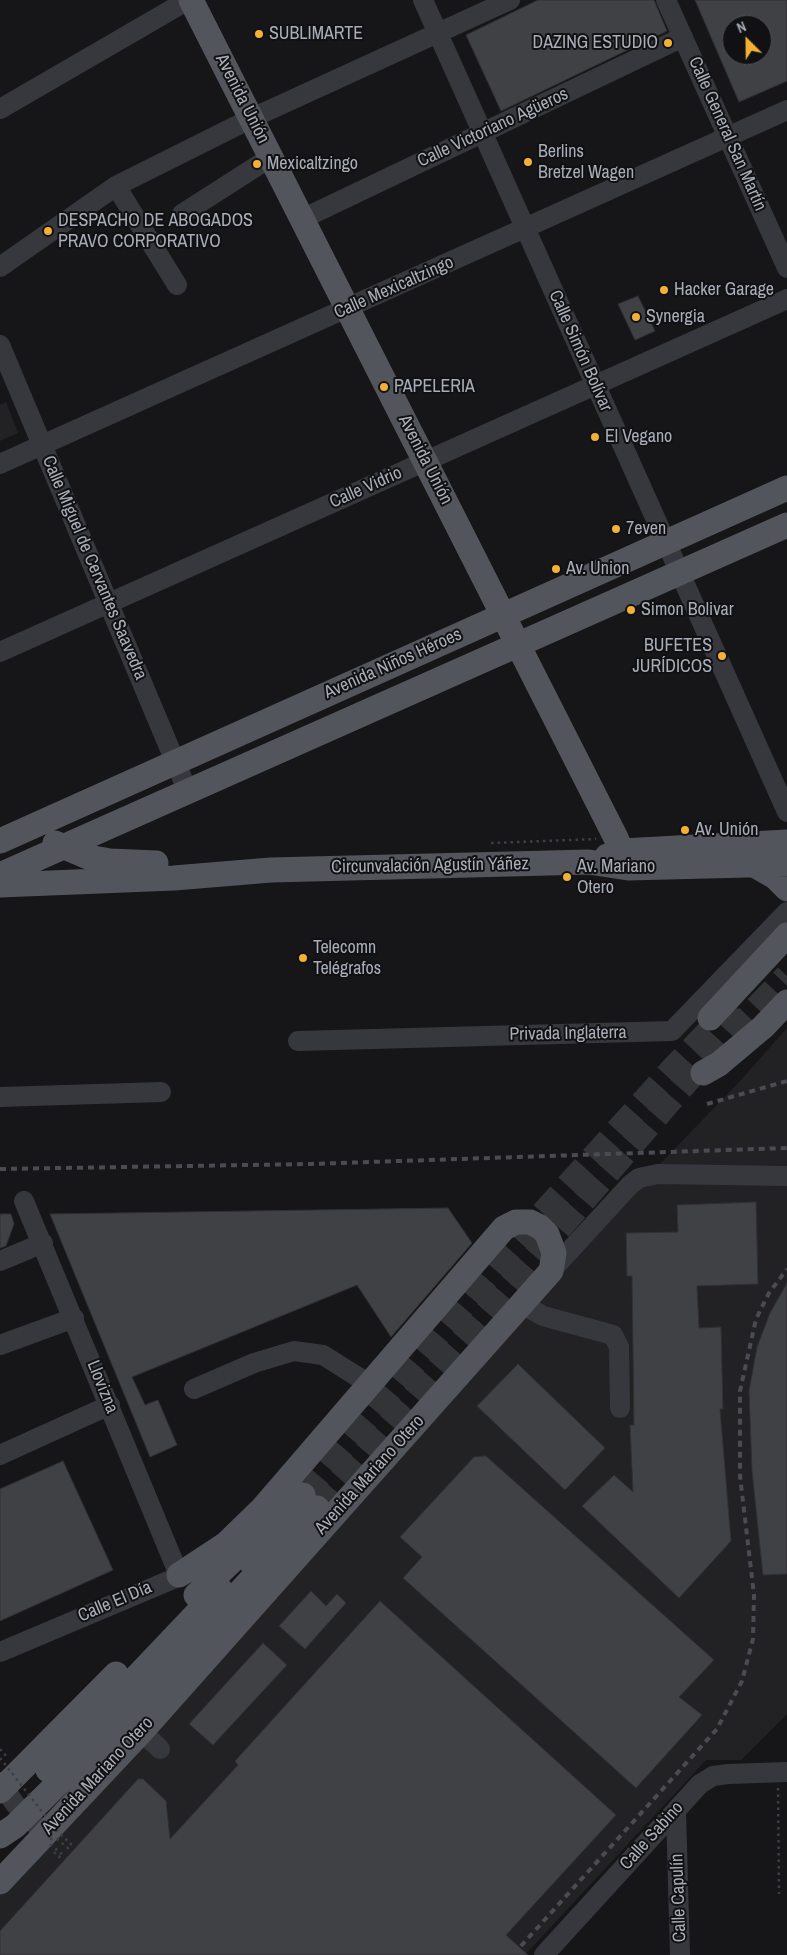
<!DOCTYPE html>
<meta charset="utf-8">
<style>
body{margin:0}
#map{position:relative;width:787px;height:1955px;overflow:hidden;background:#161618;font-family:"Archivo Narrow",sans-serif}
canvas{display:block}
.north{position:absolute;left:722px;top:15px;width:50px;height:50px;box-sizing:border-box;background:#111113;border:1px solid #4d4f55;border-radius:50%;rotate:337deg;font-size:14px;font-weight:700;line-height:20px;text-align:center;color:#a8adb8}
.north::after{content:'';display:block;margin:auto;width:18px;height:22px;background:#f2b134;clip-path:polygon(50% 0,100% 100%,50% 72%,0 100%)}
</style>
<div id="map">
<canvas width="787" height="1955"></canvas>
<div class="north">N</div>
</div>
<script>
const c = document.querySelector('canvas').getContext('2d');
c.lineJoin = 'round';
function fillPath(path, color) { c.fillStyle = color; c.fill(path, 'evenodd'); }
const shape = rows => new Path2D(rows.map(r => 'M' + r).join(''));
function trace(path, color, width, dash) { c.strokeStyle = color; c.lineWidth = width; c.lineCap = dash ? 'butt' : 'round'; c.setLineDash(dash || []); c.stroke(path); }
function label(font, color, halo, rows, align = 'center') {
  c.font = font + ' "Archivo Narrow",sans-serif'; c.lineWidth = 4; c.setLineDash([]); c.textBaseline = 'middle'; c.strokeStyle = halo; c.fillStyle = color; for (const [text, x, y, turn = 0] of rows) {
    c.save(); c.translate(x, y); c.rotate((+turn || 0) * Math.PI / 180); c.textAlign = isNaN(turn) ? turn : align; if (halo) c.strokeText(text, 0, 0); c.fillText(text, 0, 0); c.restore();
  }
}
const built = shape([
 [6,402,18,433,0,441,0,405],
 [787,1028,787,1714,741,1760,706,1760,525,1955,0,1955,0,1892,656,1168,741,1080]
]);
const building = shape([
 [538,0,654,0,667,31,501,111,466,35,538,0],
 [695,0,787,0,787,81,739,102,695,0],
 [732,25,762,25,762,55,732,55,732,25],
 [638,296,655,331,635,340,618,304,638,296],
 [756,1202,758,1284,697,1286,699,1328,721,1327,723,1409,720,1409,731,1541,679,1598,582,1506,614,1475,633,1492,630,1425,634,1425,632,1276,627,1276,626,1233,678,1232,677,1205,756,1202],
 [448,1208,472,1243,391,1337,357,1285,132,1377,145,1405,158,1400,177,1445,150,1457,50,1214,448,1208],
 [0,1214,11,1214,14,1224,6,1246,0,1248,0,1214],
 [787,1283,787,1574,763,1575,752,1471,749,1391,757,1347,770,1313,787,1283],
 [518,1364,605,1448,565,1490,477,1406,518,1364],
 [486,1456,714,1660,679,1697,702,1715,636,1788,403,1578,422,1557,400,1537,474,1457,486,1456],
 [63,1461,113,1570,0,1621,0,1489,63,1461],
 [311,1591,326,1606,337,1594,346,1603,305,1649,279,1626,311,1591],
 [380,1601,616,1815,506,1935,528,1955,0,1955,0,1931,138,1779,143,1779,166,1801,170,1839,238,1765,235,1761,380,1601],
 [263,1643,287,1665,213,1745,189,1724,263,1643]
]);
const majorTunnel = shape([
 [303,1495,510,1250,671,1071,734,1005],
 [317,1508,687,1081,787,976]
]);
const path = shape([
 [491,843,596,839],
 [0,1749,7,1757],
 [778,1788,779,1894],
 [54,1852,59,1857,62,1854]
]);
const minor = shape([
 [423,0,787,812],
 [666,0,787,268],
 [0,109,188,0],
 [116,186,177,285],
 [182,214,271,157],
 [302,219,683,37],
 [0,267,116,186,252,118,510,0],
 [0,345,188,792],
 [0,464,787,110],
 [0,652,787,299],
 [298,1041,672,1031,787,912],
 [0,1097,161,1092],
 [24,1201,179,1575],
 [0,1261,43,1243],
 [551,1271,630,1185,639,1178,658,1174,787,1176],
 [522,1304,543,1316,613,1335,619,1347,620,1408],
 [0,1345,74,1318],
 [194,1389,254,1363,294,1351,323,1355,369,1384],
 [0,1455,110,1405],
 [0,1652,192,1571],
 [131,1721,160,1749],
 [0,1782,15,1804,44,1833],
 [676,1810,680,1955],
 [544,1955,700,1784,713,1776,728,1774,787,1772]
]);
const major = shape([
 [191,0,616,838,628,868],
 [0,841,787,488],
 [55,843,88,857,110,861,156,863],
 [607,856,622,851,787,842],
 [754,865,775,877,787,889],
 [0,875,787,525],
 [0,885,174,878,271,870,589,862,628,868,787,864],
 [710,1018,787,935],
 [703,1073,719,1064,763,1027,787,1002],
 [247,1559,303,1495],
 [196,1595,252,1542],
 [48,1770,220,1589],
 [0,1791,116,1674],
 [0,1836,15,1826,126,1716,317,1508],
 [0,1882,142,1731,551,1271,554,1253,547,1234,540,1227,530,1222,516,1222,504,1228,263,1508,226,1544,179,1575]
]);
const rail = shape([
 [707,1104,787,1081],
 [0,1169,310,1164,787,1148],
 [521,1946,717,1729,742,1681,753,1639,754,1595,740,1476,740,1391,756,1319,769,1293,787,1269]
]);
const pathBridge = shape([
 [0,1758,58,1832,71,1844,71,1847,68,1848,57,1839,51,1839,51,1845,62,1854]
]);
const markers = [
 [259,34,5,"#f2b134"],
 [668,43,5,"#f2b134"],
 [528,162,5,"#f2b134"],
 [257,164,5,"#f2b134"],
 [48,231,5,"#f2b134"],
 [664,290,5,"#f2b134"],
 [636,317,5,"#f2b134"],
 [384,387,5,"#f2b134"],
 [595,437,5,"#f2b134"],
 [616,529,5,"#f2b134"],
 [556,569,5,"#f2b134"],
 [631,610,5,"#f2b134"],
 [722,656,5,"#f2b134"],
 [685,830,5,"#f2b134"],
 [567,877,5,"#f2b134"],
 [303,958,5,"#f2b134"]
];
const poiNames = [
 ["SUBLIMARTE",269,34],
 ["DAZING ESTUDIO",658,43,"right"],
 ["Berlins",538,152],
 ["Bretzel Wagen",538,173],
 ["Mexicaltzingo",267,164],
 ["DESPACHO DE ABOGADOS",58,221],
 ["PRAVO CORPORATIVO",58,242],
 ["Hacker Garage",674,290],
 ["Synergia",646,317],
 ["PAPELERIA",394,387],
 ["El Vegano",605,437],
 ["7even",626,529],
 ["Av. Union",566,569],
 ["Simon Bolivar",641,610],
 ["BUFETES",712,646,"right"],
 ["JURÍDICOS",712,667,"right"],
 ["Av. Unión",695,830],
 ["Av. Mariano",577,867],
 ["Otero",577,888],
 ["Telecomn",313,948],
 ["Telégrafos",313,969]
];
const streetNames = [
 ["Avenida Unión",242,99,63],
 ["Calle Victoriano Agüeros",493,128,-25],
 ["Calle General San Martín",727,134,66],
 ["Calle Mexicaltzingo",394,288,-24],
 ["Calle Simón Bolívar",580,351,66],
 ["Avenida Unión",425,460,63],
 ["Calle Vidrio",366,488,-24],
 ["Calle Miguel de Cervantes Saavedra",94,568,67],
 ["Avenida Niños Héroes",393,664,-24],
 ["Circunvalación Agustín Yáñez",430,866,-1],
 ["Privada Inglaterra",568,1034,-1],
 ["Llovizna",102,1387,68],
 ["Avenida Mariano Otero",370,1475,-48],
 ["Calle El Día",115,1602,-23],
 ["Avenida Mariano Otero",98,1776,-47],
 ["Calle Sabino",652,1836,-48],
 ["Calle Capulín",679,1898,-92]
];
fillPath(built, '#222225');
fillPath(building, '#404145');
trace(building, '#303034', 1);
trace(majorTunnel, '#333438', 25, [25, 12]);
trace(path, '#3d3f44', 2.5, [2.5, 4]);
trace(minor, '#37383d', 20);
trace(major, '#53555c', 25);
trace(rail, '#4a4c52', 4, [6, 5]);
trace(pathBridge, '#3d3f44', 2.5, [2.5, 4]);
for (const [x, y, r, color] of markers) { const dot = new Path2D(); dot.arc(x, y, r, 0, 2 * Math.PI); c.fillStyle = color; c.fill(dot); trace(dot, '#111113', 2); }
label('18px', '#a8adb8', '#111113', poiNames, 'left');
label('18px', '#a8adb8', '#111113', streetNames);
</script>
